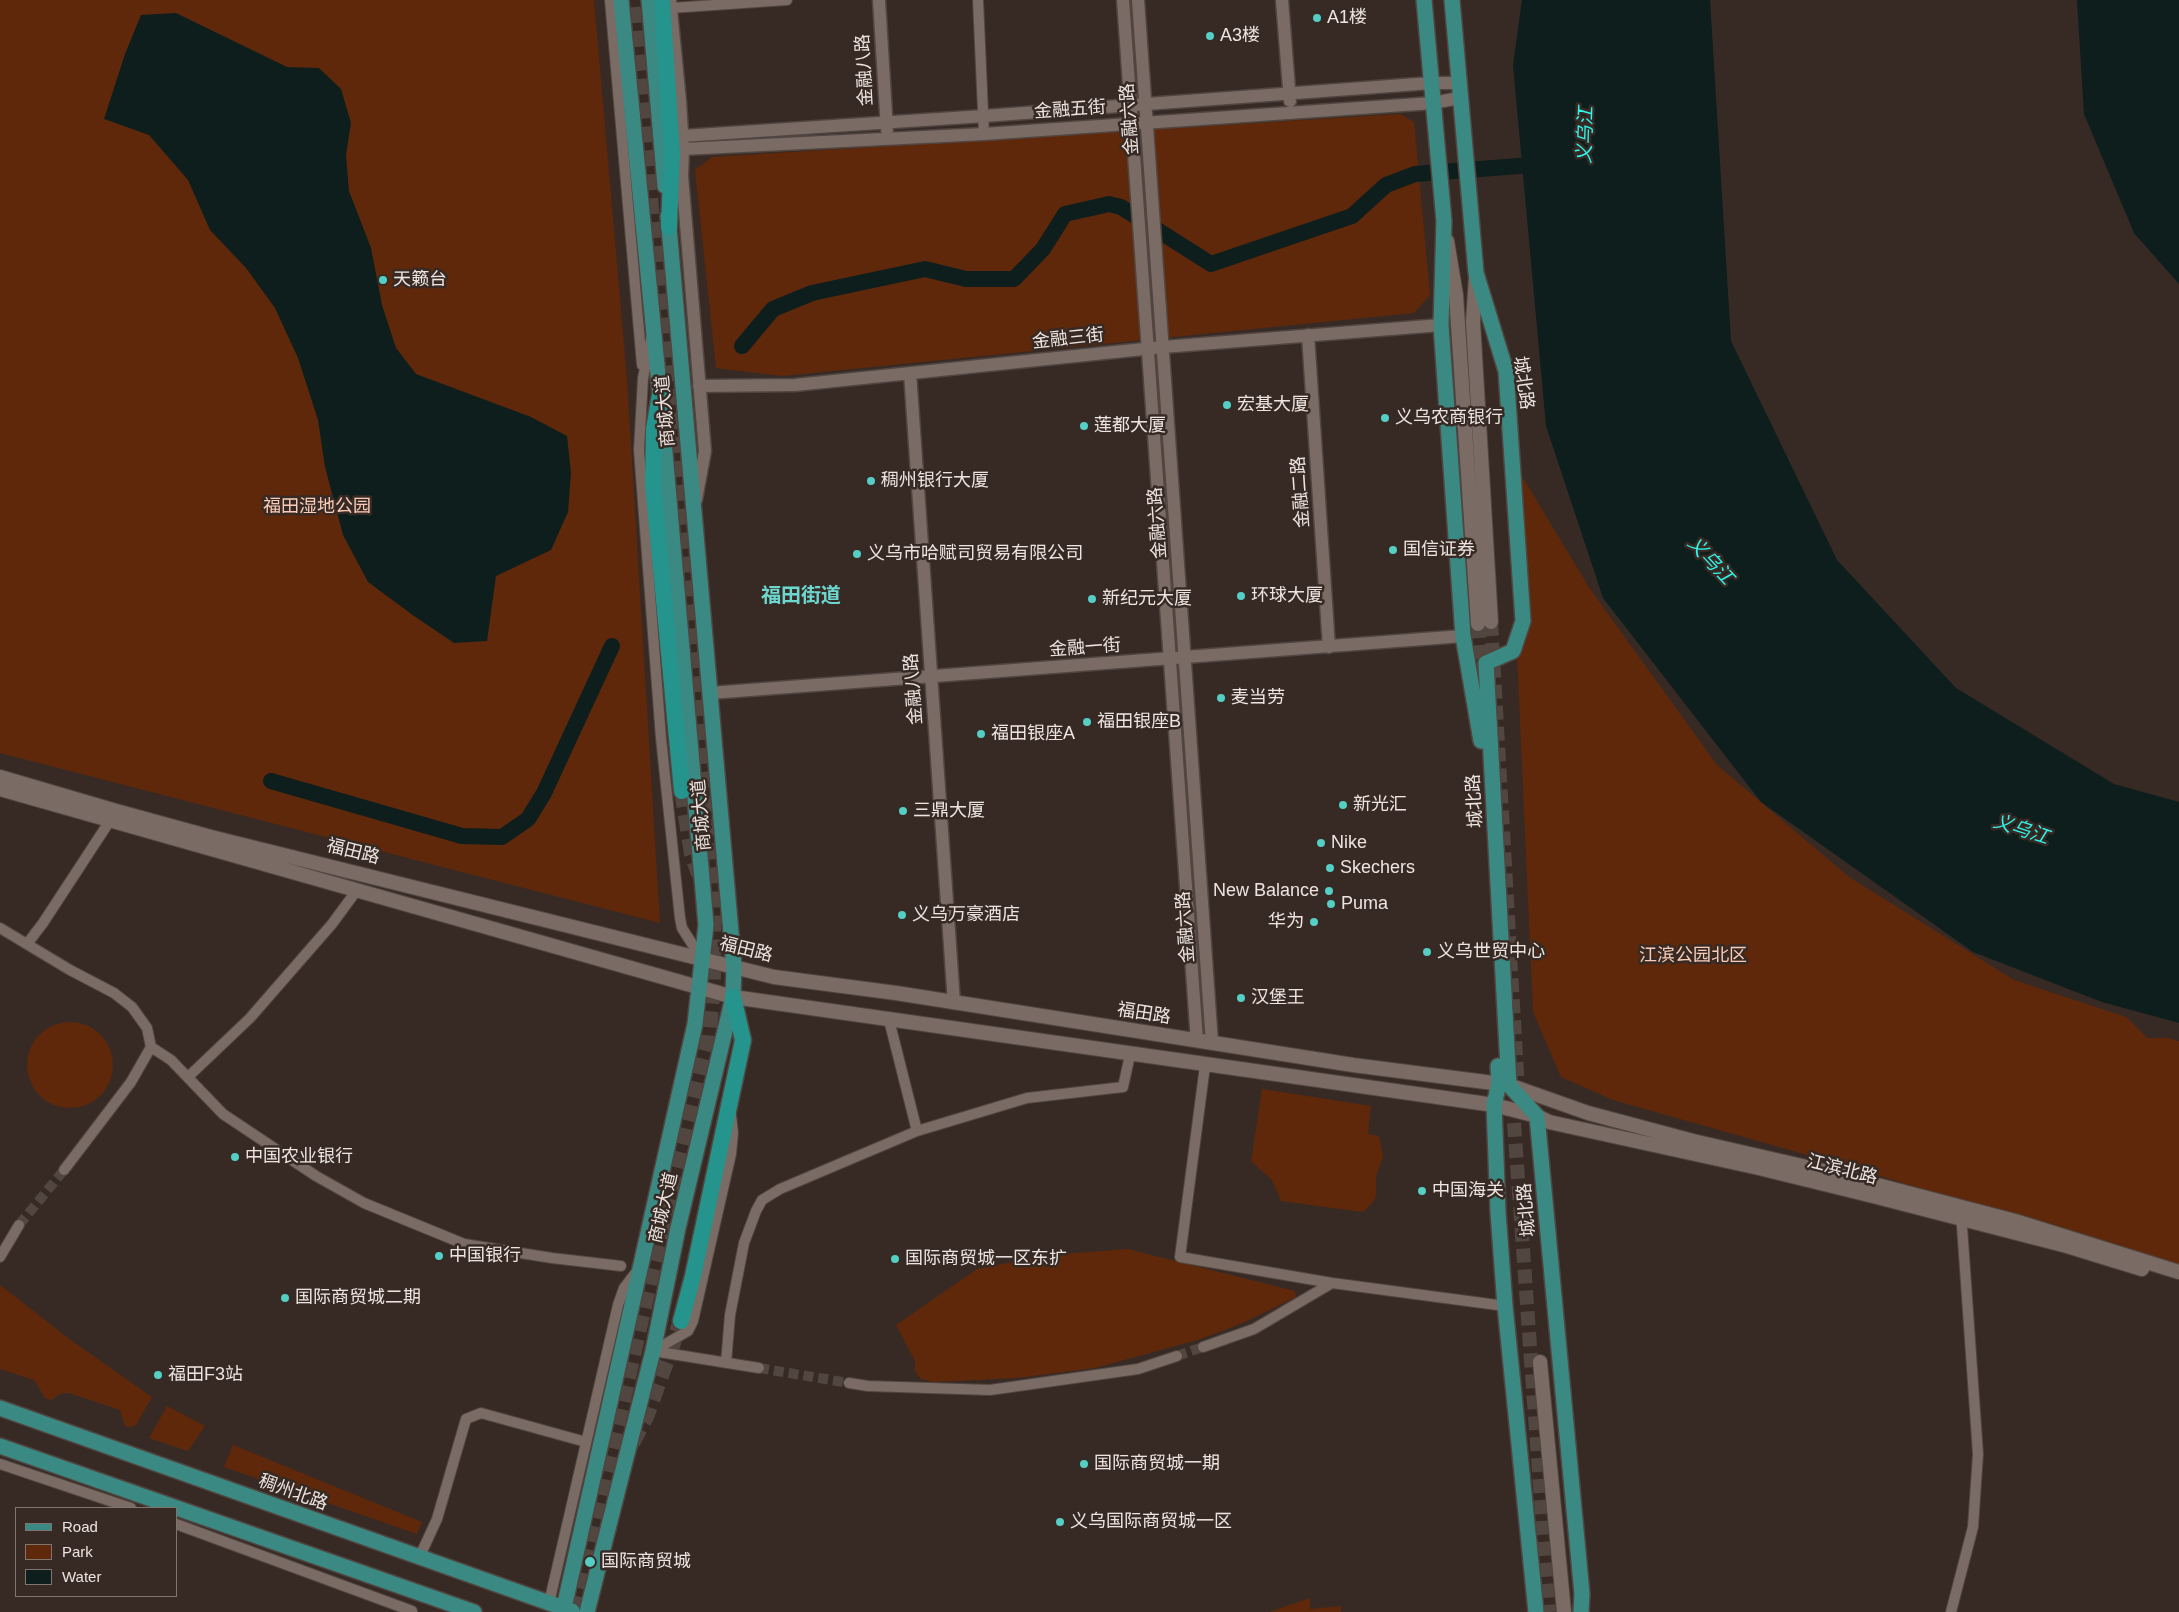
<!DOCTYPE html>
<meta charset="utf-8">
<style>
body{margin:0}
#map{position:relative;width:2179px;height:1612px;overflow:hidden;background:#372a24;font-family:Arial,sans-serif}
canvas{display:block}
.legend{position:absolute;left:15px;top:1507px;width:162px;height:90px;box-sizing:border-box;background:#372a24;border:1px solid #80746f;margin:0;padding:6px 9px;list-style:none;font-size:15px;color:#ede4e0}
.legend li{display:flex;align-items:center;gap:10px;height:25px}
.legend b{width:25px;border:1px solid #80746f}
</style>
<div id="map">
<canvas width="2179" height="1612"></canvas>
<ul class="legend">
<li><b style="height:6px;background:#3a8a83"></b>Road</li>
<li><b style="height:14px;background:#60280a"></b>Park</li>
<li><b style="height:14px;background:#0d1e1d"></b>Water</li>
</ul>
</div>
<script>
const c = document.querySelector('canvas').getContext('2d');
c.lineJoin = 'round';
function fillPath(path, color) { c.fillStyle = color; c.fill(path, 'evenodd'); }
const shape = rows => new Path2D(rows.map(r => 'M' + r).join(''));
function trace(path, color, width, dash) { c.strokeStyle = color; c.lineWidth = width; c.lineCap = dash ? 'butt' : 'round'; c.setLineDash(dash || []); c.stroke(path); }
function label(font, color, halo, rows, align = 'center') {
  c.font = font + ' Arial,"Noto Sans SC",sans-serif'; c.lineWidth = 5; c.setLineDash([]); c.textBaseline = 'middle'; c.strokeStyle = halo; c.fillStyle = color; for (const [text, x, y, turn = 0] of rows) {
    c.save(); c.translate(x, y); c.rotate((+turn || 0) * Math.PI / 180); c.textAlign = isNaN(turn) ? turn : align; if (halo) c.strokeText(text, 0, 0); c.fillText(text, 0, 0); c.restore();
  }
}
const green = shape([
 [0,0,594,0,627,379,660,923,0,753],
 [1400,114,1414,122,1430,295,1414,313,782,376,716,368,695,170,712,157],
 [1508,453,1590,589,1717,765,1849,877,2014,980,2126,1017,2147,1038,2168,1038,2179,1041,2179,1268,1864,1171,1613,1100,1561,1077,1533,1012],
 '27 1065a43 43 0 1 1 86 0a43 43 0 1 1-86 0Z',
 [1262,1089,1371,1106,1368,1134,1379,1136,1383,1157,1376,1176,1376,1195,1373,1202,1363,1212,1281,1201,1272,1180,1251,1161],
 [1127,1249,1295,1291,1296,1297,1245,1322,1201,1339,1095,1368,1017,1378,934,1382,921,1379,915,1371,915,1361,896,1325,977,1269,1049,1255],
 [0,1285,72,1341,152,1397,136,1425,131,1427,125,1426,120,1410,69,1393,62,1393,51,1400,45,1398,34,1380,0,1369],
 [167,1406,205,1426,188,1451,149,1438],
 [233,1445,422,1522,417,1534,224,1467],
 [1310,1598,1310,1609,1341,1606,1341,1612,1269,1612]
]);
const water = shape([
 [1522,0,1710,0,1731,341,1837,560,1956,688,2114,784,2179,802,2179,1023,2102,1002,1973,952,1761,802,1603,598,1546,426,1513,65],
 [2077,0,2179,0,2179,284,2134,233,2084,114],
 [176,13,287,67,319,68,341,89,351,123,346,155,349,191,371,248,382,305,396,348,416,374,531,417,567,436,571,473,568,512,551,550,496,576,487,641,454,643,414,616,368,582,343,535,325,467,318,420,298,358,275,308,246,268,210,230,188,180,149,135,104,119,125,54,141,15]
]);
const river = shape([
 [742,346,773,309,812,293,925,269,966,279,1014,279,1043,249,1065,214,1109,204,1121,207,1211,264,1352,216,1386,185,1415,174,1545,164],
 [271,781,462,836,502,837,528,819,544,793,612,646]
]);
const minorTunnel = shape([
 [19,1225,64,1170],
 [1177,1356,1203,1347],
 [759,1368,849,1383]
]);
const secondaryTunnel = shape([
 [1491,622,1518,1091],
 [1478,624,1482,676],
 [1511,1081,1549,1612]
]);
const trunkTunnel = shape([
 [682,791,692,854,699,874],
 [632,1443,646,1417,681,1321],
 [575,1612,654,1262,708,1041,713,983,713,890,632,0]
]);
const minor = shape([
 [610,0,642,365],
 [978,0,984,134],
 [671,8,787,0],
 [651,339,643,378,639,450,661,738,680,918,682,928,701,958],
 [0,928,70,970,114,993,132,1007,147,1028,151,1047,171,1060,223,1114,316,1176,364,1203,464,1244,552,1258,621,1266],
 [27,944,43,923,113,816],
 [889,1020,917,1131],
 [1205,1066,1180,1257,1332,1283,1505,1306],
 [188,1077,250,1018,332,924,357,890],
 [64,1170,131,1082,151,1047],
 [0,1257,19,1225],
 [1203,1347,1254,1329,1332,1283],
 [653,1351,688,1331,693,1321,731,1154,733,1133,731,1115],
 [653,1351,759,1368],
 [726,1363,730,1315,744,1243,756,1211,762,1200,780,1189,917,1131,1027,1098,1123,1087,1130,1055],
 [849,1383,868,1386,990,1390,1138,1369,1177,1356],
 [0,1464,131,1508],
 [176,1524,412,1611],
 [419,1558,437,1519,466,1419,481,1413,586,1442],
 [549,1603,618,1305,624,1288,637,1271],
 [1951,1612,1973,1527,1978,1454,1961,1212]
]);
const tertiary = shape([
 [670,0,680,101,683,149,682,176,705,451,696,500],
 [879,0,887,130],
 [1123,0,1197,1041],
 [1138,0,1212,1043],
 [1282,0,1290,101],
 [682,136,984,116,1431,83,1458,83],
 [683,149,984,134,1433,103,1459,98],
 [1308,335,1329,647],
 [910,373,954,1003],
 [699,386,795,385,1163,347,1441,325],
 [710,693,1463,636]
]);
const secondary = shape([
 [1447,241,1456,295,1478,624],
 [1476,276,1473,322,1491,622],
 [0,777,116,811,211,837,774,977,896,993,1353,1065,1509,1085,1588,1113,1693,1141,1824,1171,2015,1221,2179,1272],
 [0,789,733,997,1494,1105,1537,1116,1549,1122,1759,1168,1873,1196,2067,1246,2142,1269],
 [1540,1362,1564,1612]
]);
const primary = shape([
 [649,0,665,186],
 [1424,0,1444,221,1441,325,1463,636,1481,741],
 [1452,0,1476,273,1506,371,1523,621,1513,651,1486,663,1509,1085,1537,1116,1582,1594,1581,1612],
 [1498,1066,1499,1083,1494,1105,1498,1212,1505,1306,1536,1612],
 [0,1408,572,1611],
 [0,1446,474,1612],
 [563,1612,695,1024,706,925,660,395,621,0],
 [587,1612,653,1351,678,1228,733,997,734,967,668,216]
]);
const trunk = shape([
 [662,0,672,153,669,227],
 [660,395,654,429,653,484,682,791],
 [681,1321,693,1276,743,1040,733,997]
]);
const markers = [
 [1317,18,5,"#55cec5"],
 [1210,36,5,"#55cec5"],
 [383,280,5,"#55cec5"],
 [1227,405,5,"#55cec5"],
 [1385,418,5,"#55cec5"],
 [1084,426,5,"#55cec5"],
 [871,481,5,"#55cec5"],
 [1393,550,5,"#55cec5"],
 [857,554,5,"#55cec5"],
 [1241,596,5,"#55cec5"],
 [1092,599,5,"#55cec5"],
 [1221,698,5,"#55cec5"],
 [1087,722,5,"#55cec5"],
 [981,734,5,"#55cec5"],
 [1343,805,5,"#55cec5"],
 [903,811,5,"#55cec5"],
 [1321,843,5,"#55cec5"],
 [1330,868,5,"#55cec5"],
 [1329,891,5,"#55cec5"],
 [1331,904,5,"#55cec5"],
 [902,915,5,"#55cec5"],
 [1314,922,5,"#55cec5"],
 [1427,952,5,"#55cec5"],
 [1241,998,5,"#55cec5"],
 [235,1157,5,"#55cec5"],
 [1422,1191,5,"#55cec5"],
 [439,1256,5,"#55cec5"],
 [895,1259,5,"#55cec5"],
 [285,1298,5,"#55cec5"],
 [158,1375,5,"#55cec5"],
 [1084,1464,5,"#55cec5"],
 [1060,1522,5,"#55cec5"],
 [590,1562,6,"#55cec5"]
];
const poiNames = [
 ["A1楼",1327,18],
 ["A3楼",1220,36],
 ["天籁台",393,280],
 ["宏基大厦",1237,405],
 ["义乌农商银行",1395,418],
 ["莲都大厦",1094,426],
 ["稠州银行大厦",881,481],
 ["国信证券",1403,550],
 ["义乌市哈赋司贸易有限公司",867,554],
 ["环球大厦",1251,596],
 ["新纪元大厦",1102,599],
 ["麦当劳",1231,698],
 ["福田银座B",1097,722],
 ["福田银座A",991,734],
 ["新光汇",1353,805],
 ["三鼎大厦",913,811],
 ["Nike",1331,843],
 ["Skechers",1340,868],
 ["New Balance",1319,891,"right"],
 ["Puma",1341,904],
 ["义乌万豪酒店",912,915],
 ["华为",1304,922,"right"],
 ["义乌世贸中心",1437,952],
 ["汉堡王",1251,998],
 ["中国农业银行",245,1157],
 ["中国海关",1432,1191],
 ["中国银行",449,1256],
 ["国际商贸城一区东扩",905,1259],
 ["国际商贸城二期",295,1298],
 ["福田F3站",168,1375],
 ["国际商贸城一期",1094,1464],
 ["义乌国际商贸城一区",1070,1522],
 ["国际商贸城",601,1562]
];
const streetNames = [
 ["金融八路",865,70,-93],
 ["金融五街",1070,110,-4],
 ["金融六路",1130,119,-94],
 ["金融三街",1068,339,-6],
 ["城北路",1523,383,82],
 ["商城大道",666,411,-95],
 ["金融二路",1301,492,-94],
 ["金融六路",1158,523,-94],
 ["金融一街",1085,648,-4],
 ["金融八路",914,689,-94],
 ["城北路",1475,801,-93],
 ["商城大道",702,815,-95],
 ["福田路",353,852,14],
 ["金融六路",1186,927,-94],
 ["福田路",746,950,14],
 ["福田路",1144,1014,9],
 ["江滨北路",1842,1170,14],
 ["商城大道",664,1208,-77],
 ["城北路",1527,1210,-95],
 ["稠州北路",293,1493,20]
];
const parkNames = [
 ["福田湿地公园",317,507],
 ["江滨公园北区",1693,956]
];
const waterNames = [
 ["义乌江",1586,135,-88],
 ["义乌江",1710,561,47],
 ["义乌江",2021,830,18]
];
const quarterNames = [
 ["福田街道",801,596]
];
fillPath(green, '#60280a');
fillPath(water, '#0d1e1d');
trace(river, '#0d1e1d', 16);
trace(minorTunnel, '#524640', 10, [10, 5]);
trace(secondaryTunnel, '#524640', 14, [14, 7]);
trace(trunkTunnel, '#524640', 16, [16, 8]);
trace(minor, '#504540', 12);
trace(tertiary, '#504540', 15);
trace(secondary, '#504540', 16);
trace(primary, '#504540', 18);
trace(trunk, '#504540', 19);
trace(minor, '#7a6b64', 10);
trace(tertiary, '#7a6b64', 12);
trace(secondary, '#7a6b64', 14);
trace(primary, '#3a8a83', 15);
trace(trunk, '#24948d', 16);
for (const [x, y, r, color] of markers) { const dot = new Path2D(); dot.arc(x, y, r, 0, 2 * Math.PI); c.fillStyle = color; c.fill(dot); trace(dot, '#372a24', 2); }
label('18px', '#ede4e0', '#372a24', poiNames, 'left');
label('18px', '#ede4e0', '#372a24', streetNames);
label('18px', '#faccb8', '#372a24', parkNames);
label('italic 19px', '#2ef6eb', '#372a24', waterNames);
label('bold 20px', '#6cd7cf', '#372a24', quarterNames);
</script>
